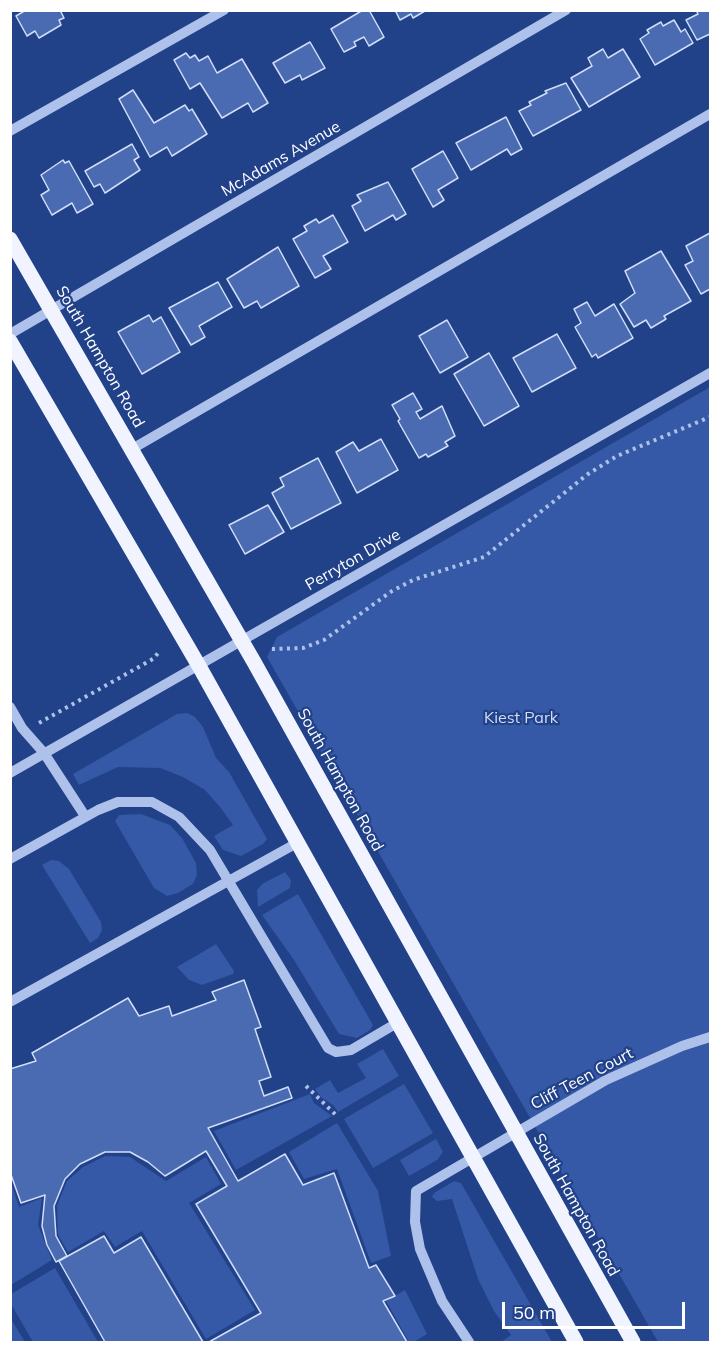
<!DOCTYPE html>
<style>
body{margin:0}
#map{position:relative;width:721px;height:1353px;overflow:hidden;background:#214189;font-family:Mulish,sans-serif}
canvas{display:block}
.frame{position:absolute;inset:0;border:12px solid #fff;pointer-events:none}
.scale{position:absolute;left:502px;top:1302px;width:183px;height:27px;box-sizing:border-box;border:3px solid #fff;border-top:0;padding-left:8px;font-size:18px;line-height:21px;white-space:nowrap;color:#fff;-webkit-text-stroke:4px #214189;paint-order:stroke}
</style>
<div id="map">
<canvas width="721" height="1353"></canvas>
<div class="frame"></div>
<div class="scale">50 m</div>
</div>
<script>
const c = document.querySelector('canvas').getContext('2d');
c.lineJoin = 'round';
function fillPath(path, color) { c.fillStyle = color; c.fill(path, 'evenodd'); }
const shape = rows => new Path2D(rows.map(r => 'M' + r).join(''));
function trace(path, color, width, dash) { c.strokeStyle = color; c.lineWidth = width; c.lineCap = dash ? 'butt' : 'round'; c.setLineDash(dash || []); c.stroke(path); }
function label(font, color, halo, rows, align = 'center') {
  c.font = font + ' Mulish,sans-serif'; c.lineWidth = 4.5; c.setLineDash([]); c.textBaseline = 'middle'; c.strokeStyle = halo; c.fillStyle = color; for (const [text, x, y, turn = 0] of rows) {
    c.save(); c.translate(x, y); c.rotate((+turn || 0) * Math.PI / 180); c.textAlign = isNaN(turn) ? turn : align; if (halo) c.strokeText(text, 0, 0); c.fillText(text, 0, 0); c.restore();
  }
}
const green = shape([
 [710,387,710,1342,658,1342,267,657,277,637],
 [187,713,195,717,203,727,216,758,229,772,267,839,263,844,241,856,223,850,214,836,233,825,220,807,205,790,183,777,160,768,118,767,79,785,73,774,177,714],
 [141,814,170,825,182,838,196,863,197,875,193,884,178,893,167,896,154,888,115,821,119,815],
 [51,860,59,861,69,869,101,922,102,930,98,938,90,943,42,865],
 [285,872,291,880,290,888,258,907,257,890,262,884],
 [298,894,373,1025,370,1030,357,1038,339,1034,294,960,262,915],
 [216,944,234,971,233,974,202,985,189,980,177,967],
 [383,1049,399,1076,338,1112,334,1106,321,1097,315,1089,330,1080,338,1093,366,1078,357,1064],
 [404,1084,433,1133,373,1168,344,1119],
 [310,1094,314,1103,332,1116,236,1170,214,1131],
 [337,1123,378,1191,391,1256,371,1263,337,1169,304,1179,289,1152],
 [436,1139,443,1152,437,1160,409,1176,400,1160],
 [105,1156,130,1157,166,1181,206,1157,221,1184,189,1203,255,1310,206,1339,142,1231,115,1247,104,1231,68,1252,58,1235,57,1206,67,1181,83,1167],
 [454,1181,461,1183,552,1342,501,1342,511,1335,494,1311,478,1279,452,1199,437,1201,432,1197,434,1193],
 [11,1182,19,1207,42,1198,38,1225,52,1260,11,1285],
 [55,1268,98,1342,33,1342,11,1304,11,1294],
 [405,1290,427,1334,414,1342,409,1342,386,1301],
 [11,1319,25,1342,11,1342]
]);
const building = shape([
 [26,10,60,10,64,18,59,20,61,25,39,38,35,31,27,36,16,16,26,10],
 [363,10,369,10,384,37,369,46,364,37,354,42,356,46,344,52,331,29,363,10],
 [395,10,425,10,425,11,413,18,411,14,400,20,395,10],
 [696,10,710,10,710,34,697,40,686,20,698,14,696,10],
 [674,20,681,32,685,29,693,43,655,65,640,39,649,33,647,30,661,22,663,26,674,20],
 [310,42,325,68,302,80,300,75,285,83,273,63,310,42],
 [603,49,608,58,623,49,640,77,589,107,571,78,592,66,588,58,603,49],
 [186,53,190,58,195,55,199,61,208,56,217,73,242,59,268,103,253,112,248,103,222,118,200,83,190,89,174,60,186,53],
 [566,83,581,110,533,136,519,111,531,105,529,102,547,93,545,91,566,83],
 [133,90,154,123,185,105,189,111,192,109,207,134,172,156,167,147,150,157,119,99,133,90],
 [506,117,522,149,511,155,507,149,471,170,456,143,506,117],
 [132,144,139,157,134,160,140,170,105,193,100,184,94,187,85,171,132,144],
 [443,151,458,178,438,190,444,200,433,207,412,169,443,151],
 [63,160,65,163,69,161,93,204,77,213,72,203,52,215,41,195,49,190,41,175,63,160],
 [388,182,406,214,396,220,393,215,365,231,352,206,361,201,357,195,388,182],
 [333,215,348,242,323,256,331,269,315,278,293,239,307,231,304,226,316,219,319,223,333,215],
 [710,233,710,289,701,294,685,265,693,261,686,246,710,233],
 [278,247,299,286,261,308,257,301,244,308,227,279,278,247],
 [661,251,691,301,664,316,666,319,651,328,646,320,634,327,620,304,635,293,625,271,661,251],
 [218,282,232,307,199,326,205,337,191,345,169,308,218,282],
 [587,302,595,316,614,304,633,338,598,358,596,354,592,357,575,327,581,323,574,309,587,302],
 [149,315,153,322,161,317,180,352,142,374,118,332,149,315],
 [447,320,468,357,440,373,419,336,447,320],
 [557,334,576,368,532,392,513,358,557,334],
 [489,353,519,406,484,426,454,374,489,353],
 [413,393,422,409,416,412,420,419,442,406,455,436,445,442,448,446,428,457,426,454,419,458,398,421,400,419,392,405,413,393],
 [381,439,398,470,357,493,336,452,353,442,359,451,381,439],
 [318,458,341,503,291,529,272,493,284,486,280,478,318,458],
 [268,505,284,532,245,554,229,525,268,505],
 [244,980,261,1027,255,1029,271,1077,259,1081,264,1096,288,1087,292,1098,208,1128,238,1181,285,1154,303,1185,334,1173,369,1268,376,1265,395,1296,383,1301,407,1342,209,1342,261,1313,196,1204,227,1186,206,1151,165,1176,148,1162,130,1152,105,1152,80,1164,65,1179,54,1206,56,1236,67,1256,56,1262,47,1245,42,1226,45,1195,21,1203,10,1172,10,1069,36,1061,32,1053,128,998,139,1016,169,1006,172,1016,216,1000,212,992,244,980],
 [104,1236,114,1253,141,1237,203,1342,105,1342,59,1261,104,1236]
]);
const path = shape([
 [272,649,303,648,324,640,392,591,413,580,484,557,588,474,617,456,710,417],
 [39,723,153,659,159,652],
 [306,1086,338,1117]
]);
const minor = shape([
 [10,131,224,10],
 [10,334,566,10],
 [132,449,710,114],
 [10,707,22,728,44,753,85,816],
 [10,773,710,373],
 [10,859,98,810,118,802,152,802,179,817,210,850,328,1048,336,1052,351,1050,397,1023],
 [10,1002,297,843],
 [469,1342,442,1301,420,1249,415,1222,416,1191,606,1080,682,1046,710,1037]
]);
const major = shape([
 [10,239,254,662,633,1342],
 [10,341,199,666,576,1342]
]);
const streetNames = [
 ["McAdams Avenue",281,159,-30],
 ["South Hampton Road",100,357,60],
 ["Perryton Drive",353,560,-30],
 ["South Hampton Road",340,780,61],
 ["Cliff Teen Court",582,1079,-28],
 ["South Hampton Road",576,1205,61]
];
const parkNames = [
 ["Kiest Park",521,718]
];
fillPath(green, '#3559a6');
fillPath(building, '#4a6ab1');
trace(building, '#d1def8', 1.5);
trace(path, '#adc1ea', 4, [3, 4.5]);
trace(minor, '#adc1ea', 10);
trace(major, '#f1f4fe', 15);
label('16px', '#fff', '#214189', streetNames);
label('16px', '#d1def8', '#214189', parkNames);
</script>
